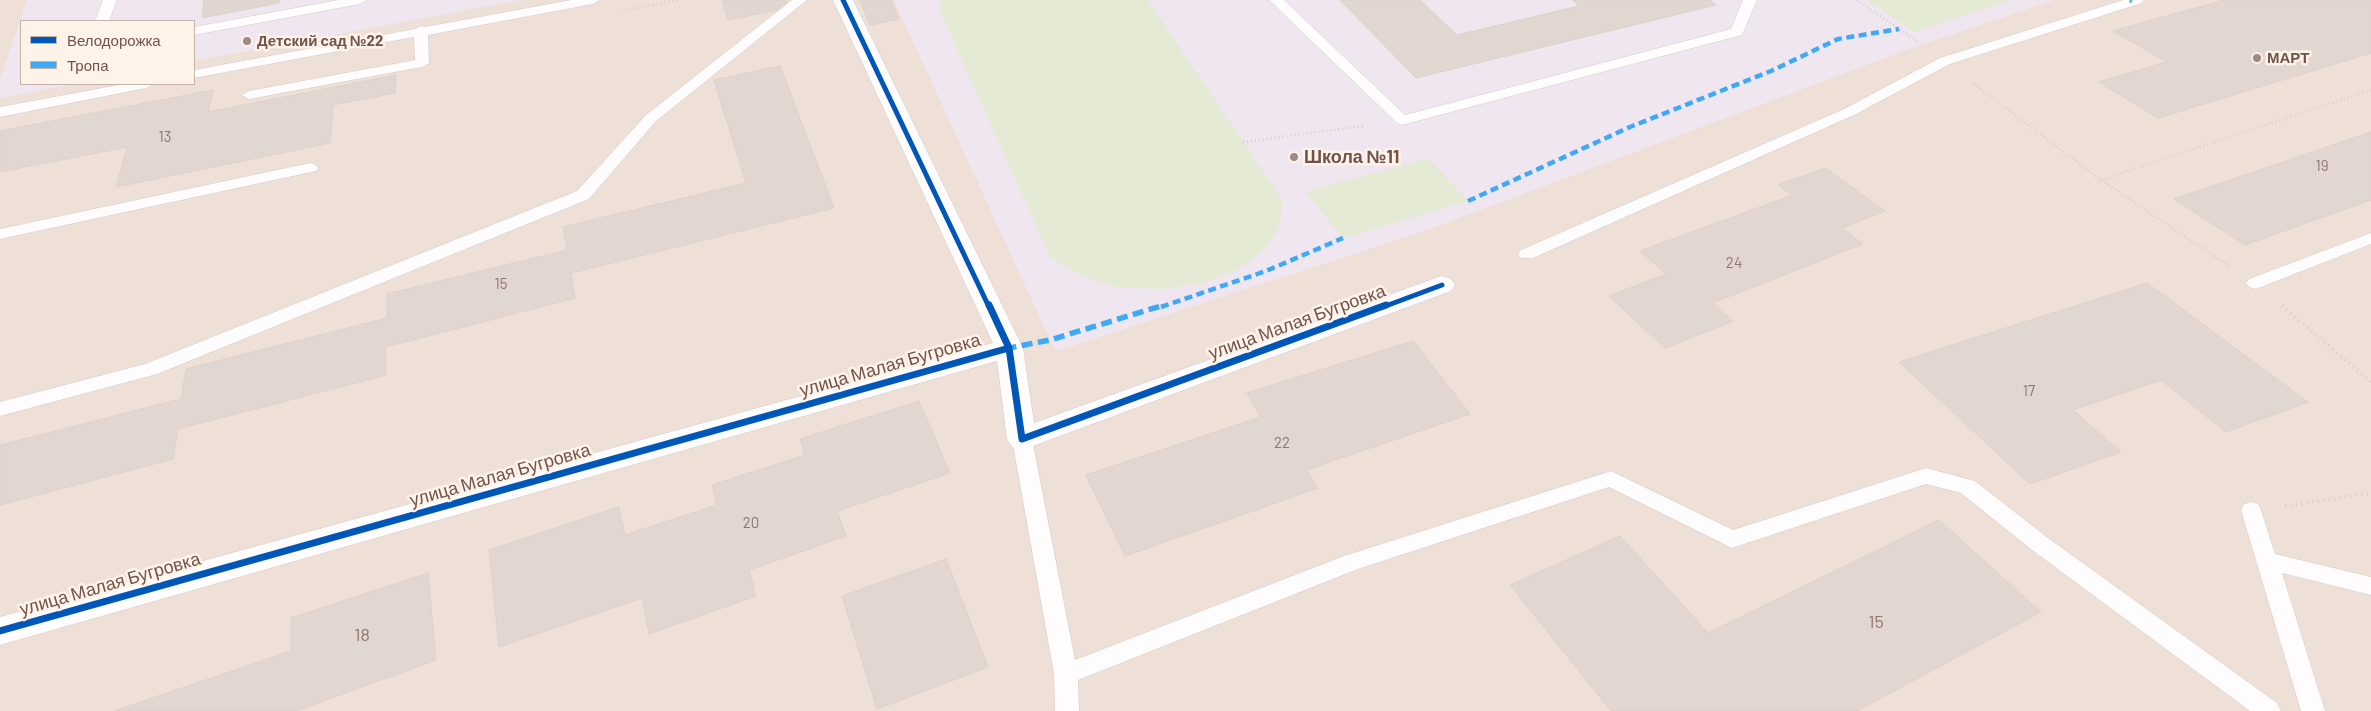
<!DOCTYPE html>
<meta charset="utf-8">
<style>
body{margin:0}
#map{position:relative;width:2371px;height:711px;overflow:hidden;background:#f5eee8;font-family:Barlow,sans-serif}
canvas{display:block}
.legend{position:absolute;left:20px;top:20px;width:175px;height:65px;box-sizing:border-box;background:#fef3e9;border:1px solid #c6b3aa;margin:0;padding:6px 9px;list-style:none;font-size:15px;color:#71534b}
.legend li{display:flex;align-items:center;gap:10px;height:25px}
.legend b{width:25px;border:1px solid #c6b3aa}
</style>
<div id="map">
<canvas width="2371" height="711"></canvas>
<ul class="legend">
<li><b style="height:6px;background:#0057b8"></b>Велодорожка</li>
<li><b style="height:6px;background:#3fa9f5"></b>Тропа</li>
</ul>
</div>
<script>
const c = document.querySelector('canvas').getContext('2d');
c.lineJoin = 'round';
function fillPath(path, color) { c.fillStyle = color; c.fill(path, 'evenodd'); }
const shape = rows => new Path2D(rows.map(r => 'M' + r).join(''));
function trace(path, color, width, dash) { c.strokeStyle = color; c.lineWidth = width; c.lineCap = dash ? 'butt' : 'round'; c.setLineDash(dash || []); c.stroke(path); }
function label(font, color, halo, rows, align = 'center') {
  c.font = font + ' Barlow,sans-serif'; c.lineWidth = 5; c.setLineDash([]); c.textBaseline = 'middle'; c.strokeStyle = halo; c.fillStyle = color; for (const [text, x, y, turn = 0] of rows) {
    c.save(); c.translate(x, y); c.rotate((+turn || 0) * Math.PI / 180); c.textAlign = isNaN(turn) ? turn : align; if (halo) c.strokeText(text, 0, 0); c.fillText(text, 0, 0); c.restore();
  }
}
const residential = shape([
 [0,0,2371,0,2371,711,0,711],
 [21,21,194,21,194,84,21,84]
]);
const education = shape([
 [27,0,521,0,194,61,194,21,21,21,21,84,75,84,0,98,0,79],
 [894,0,2054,0,1901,52,1433,228,1057,351,1050,340]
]);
const green = shape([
 [941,0,1148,0,1283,201,1280,226,1264,250,1237,270,1201,284,1160,289,1117,287,1080,275,1050,257,938,7],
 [1867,0,2010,0,1914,32],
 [1428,158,1468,201,1343,238,1306,192]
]);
const building = shape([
 [204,0,279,0,279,3,202,18,204,0],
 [722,0,785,0,788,8,728,20,722,0],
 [860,0,891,0,899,19,870,25,860,0],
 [1340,0,1420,0,1457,35,1579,6,1572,0,1710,0,1716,5,1416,78,1340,0],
 [2224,0,2371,0,2371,53,2158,118,2099,82,2167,62,2113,31,2224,0],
 [780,66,834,208,571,273,575,298,386,347,386,375,178,429,173,459,0,505,0,445,181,399,186,369,387,318,387,294,567,250,563,227,746,183,714,80,780,66],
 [396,75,395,93,333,105,330,143,116,187,127,147,0,172,0,131,213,90,208,112,396,75],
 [2371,132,2371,200,2245,245,2174,199,2371,132],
 [1825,168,1885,211,1842,228,1863,244,1712,303,1733,321,1665,348,1609,296,1666,274,1640,251,1793,195,1778,185,1825,168],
 [2147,283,2308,402,2226,432,2161,380,2073,410,2121,452,2030,484,1899,362,2147,283],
 [1413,341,1470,414,1306,470,1318,488,1125,556,1086,475,1261,417,1247,393,1413,341],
 [919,401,950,473,837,511,846,536,749,570,756,596,649,634,642,598,499,647,489,550,619,507,625,535,717,505,712,485,805,455,800,439,919,401],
 [1939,520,2041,612,1857,711,1611,711,1510,585,1620,536,1708,633,1939,520],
 [946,559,988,667,877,709,842,596,946,559],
 [428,573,436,660,296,711,114,711,291,651,291,618,428,573]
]);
const pathFar1 = shape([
 [1857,0,1917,41],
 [621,11,677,0],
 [1974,84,2101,180,2229,266],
 [1243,142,1364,126],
 [2101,180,2371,90]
]);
const path = shape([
 [2282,306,2371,382],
 [2285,506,2371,493]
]);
const service = shape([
 [103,0,117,0,109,21,95,21,103,0],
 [338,0,367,0,360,4,194,35,194,27,338,0],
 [571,0,600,0,593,4,428,35,429,63,422,67,249,99,242,95,249,91,415,60,414,37,194,78,194,70,415,29,421,26,425,27,571,0],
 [792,0,807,0,656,121,589,199,157,374,0,416,0,402,145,364,577,191,646,115,792,0],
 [1269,0,1284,0,1405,115,1731,29,1743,0,1757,0,1742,35,1402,125,1397,123,1269,0],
 [2123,0,2144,0,2142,3,1950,64,1854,115,1533,258,1521,258,1518,254,1521,250,1844,109,1940,58,2123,0],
 [124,84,153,84,146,88,0,117,0,107,124,84],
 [310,163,316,165,318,168,316,171,0,239,0,229,310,163],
 [2371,233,2371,244,2261,287,2255,289,2249,287,2246,283,2249,279,2371,233],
 [1022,431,1029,434,1032,439,1075,660,1344,556,1611,471,1733,530,1926,468,1975,481,2048,538,2277,703,2281,711,2250,711,2032,550,1961,493,1926,484,1732,548,1609,487,1358,569,1078,680,1079,711,1055,711,1054,674,1012,439,1015,434,1022,431],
 [2251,502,2258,504,2261,510,2275,554,2371,577,2371,595,2282,573,2325,711,2301,711,2241,510,2244,504,2251,502]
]);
const minor = shape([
 [833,0,853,0,1023,348,1034,423,1433,279,1442,276,1451,279,1455,285,1451,291,1022,450,1012,447,1007,439,997,361,0,645,0,617,993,343,833,0]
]);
const quietFar1 = shape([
 [2130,0,2132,1],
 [1468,201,1630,127,1771,71,1838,39,1899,29],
 [1161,307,1266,271,1343,238]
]);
const quiet = shape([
 [1007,345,1009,348,1050,340,1164,305]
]);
const cyclewayFar1 = shape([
 [843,0,989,307],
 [1383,307,1442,285]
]);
const cycleway = shape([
 [989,305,1009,348,1022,439,1386,305],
 [0,631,1009,348]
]);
const markers = [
 [247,41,5,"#9f8982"],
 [2257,58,5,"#9f8982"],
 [1294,157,5,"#9f8982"]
];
const farPoinames = [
 ["Детский сад №22",257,41],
 ["МАРТ",2267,58]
];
const numberNames = [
 ["13",165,137],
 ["19",2322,166],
 ["24",1734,263],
 ["15",501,284],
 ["17",2029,391],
 ["22",1282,443],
 ["20",751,523]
];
const poiNames = [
 ["Школа №11",1304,157]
];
const streetNames = [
 ["улица Малая Бугровка",1297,322,-20],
 ["улица Малая Бугровка",890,365,-16],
 ["улица Малая Бугровка",500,475,-16],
 ["улица Малая Бугровка",110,584,-16]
];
const nearNumbernames = [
 ["15",1876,622],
 ["18",362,635]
];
fillPath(residential, '#eee0d6');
fillPath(education, '#f0e6f0');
fillPath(green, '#e4ead4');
fillPath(building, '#e1d6d0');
trace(building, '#ddd1cb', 1);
trace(service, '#d4cac6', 1);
trace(minor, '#d4cac6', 1);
trace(pathFar1, '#d6ccca', 2.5, [1, 3]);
trace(path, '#d6ccca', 4, [1, 4.5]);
fillPath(service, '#fefcfc');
fillPath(minor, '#fefcfc');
trace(quietFar1, '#3fa9f5', 4.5, [8, 4.5]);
trace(quiet, '#3fa9f5', 5.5, [11, 5.5]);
trace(cyclewayFar1, '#0057b8', 5);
trace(cycleway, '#0057b8', 7);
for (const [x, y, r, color] of markers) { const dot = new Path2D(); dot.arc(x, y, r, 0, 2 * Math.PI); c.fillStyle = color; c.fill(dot); trace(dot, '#fef3e9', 2); }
label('bold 15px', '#71534b', '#fef3e9', farPoinames, 'left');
label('15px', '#8f766e', null, numberNames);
label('bold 18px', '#71534b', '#fef3e9', poiNames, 'left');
label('18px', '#71534b', '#fef3e9', streetNames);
label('18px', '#8f766e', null, nearNumbernames);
</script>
